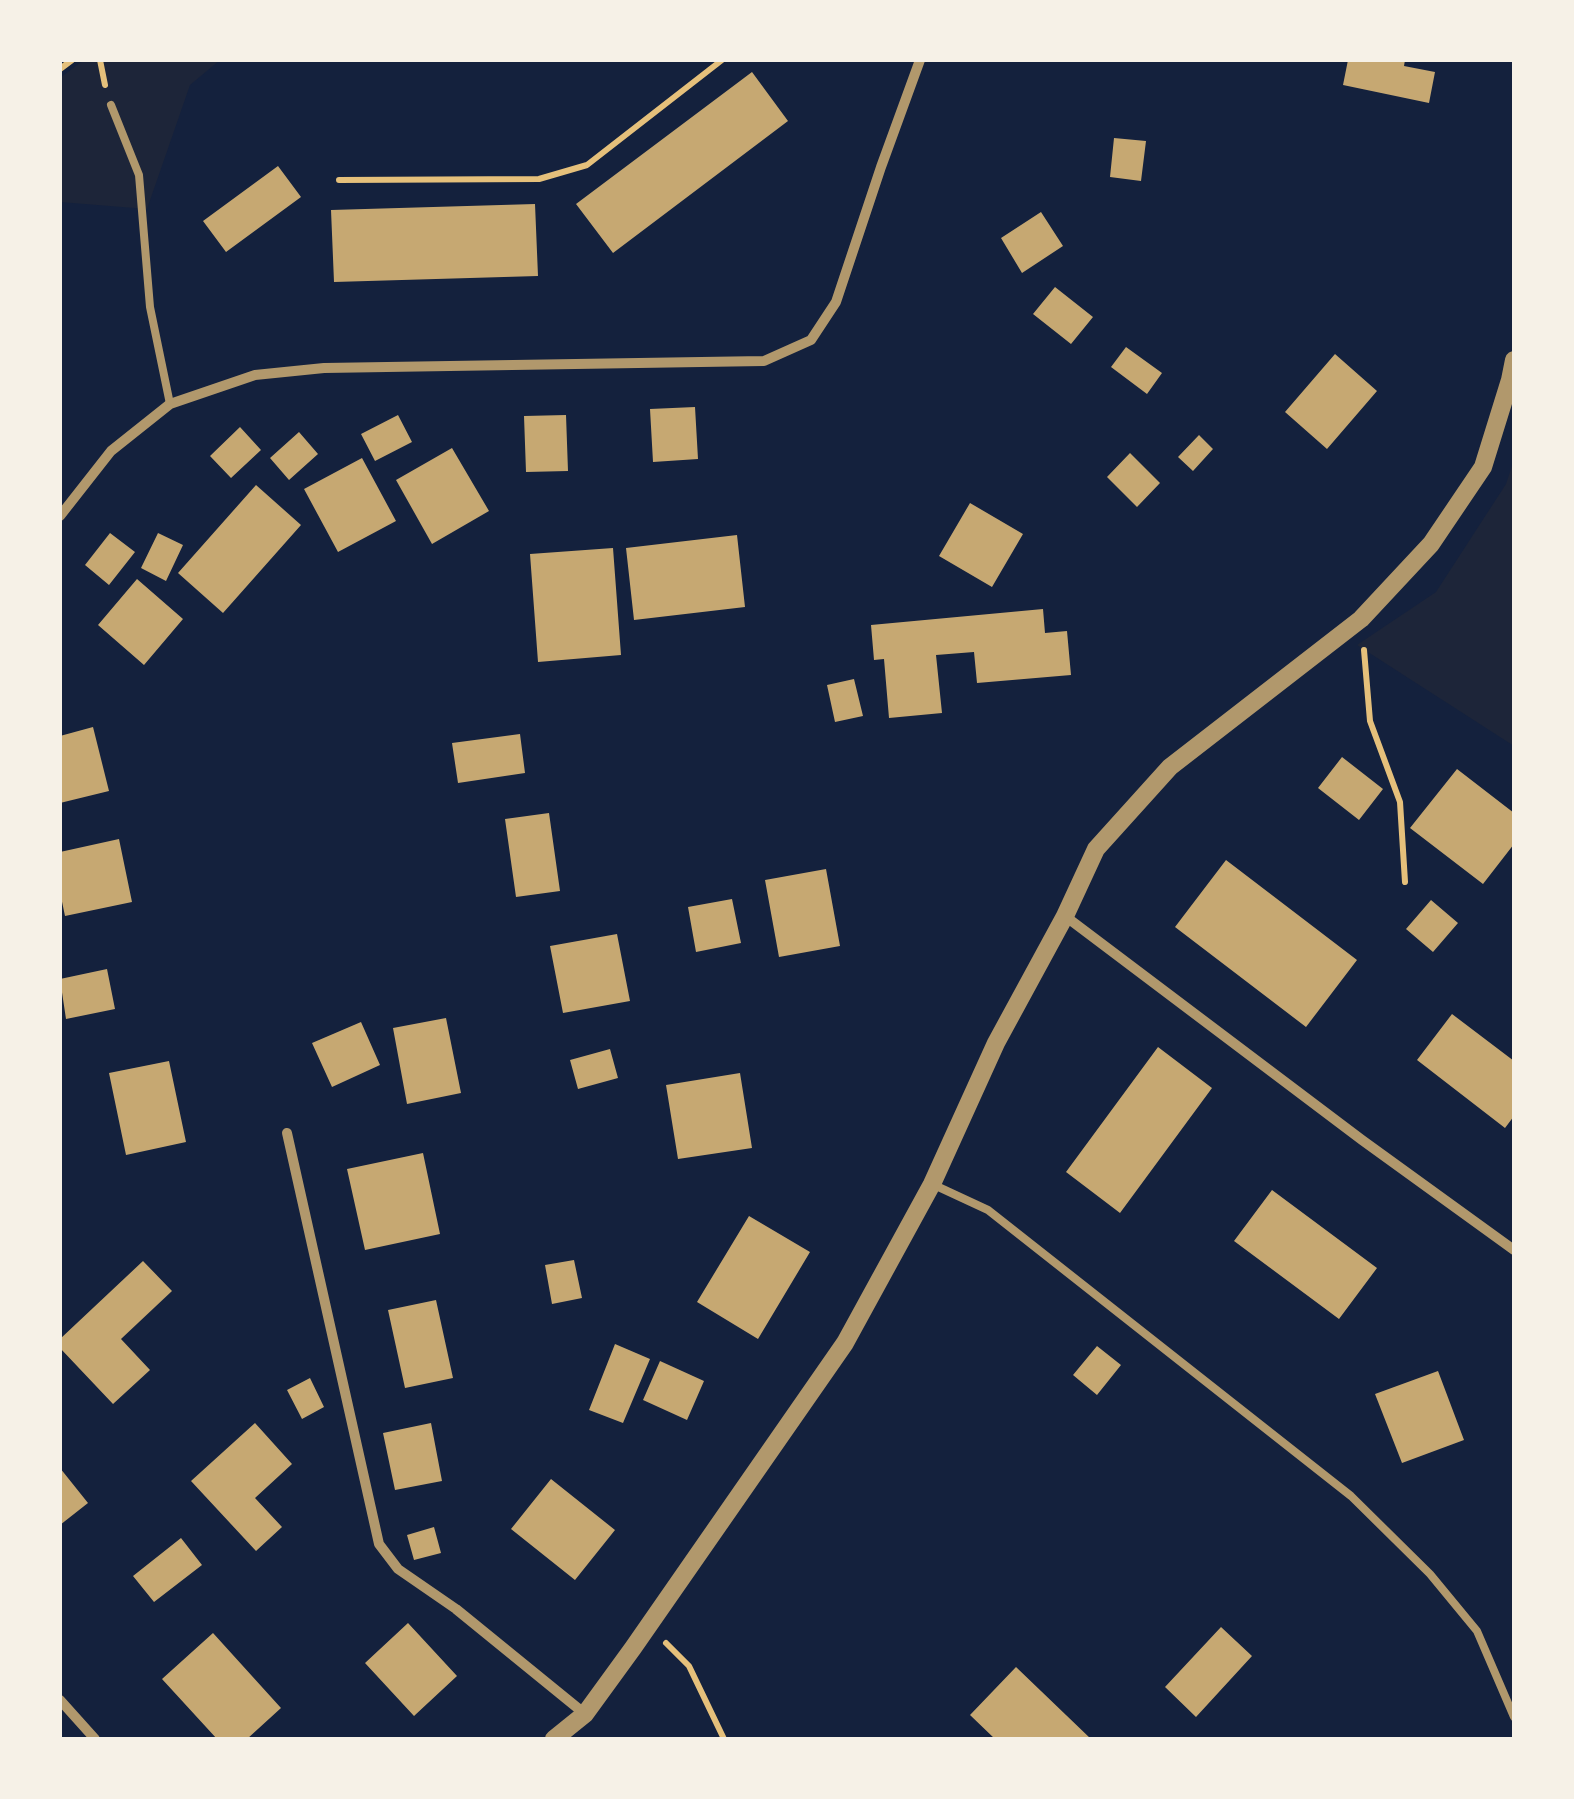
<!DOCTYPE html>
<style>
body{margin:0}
#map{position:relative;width:1574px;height:1799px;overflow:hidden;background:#14213d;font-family:"Fira Sans Condensed",sans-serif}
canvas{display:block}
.frame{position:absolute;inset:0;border:62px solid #f6f1e7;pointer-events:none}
</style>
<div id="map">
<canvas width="1574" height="1799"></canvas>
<div class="frame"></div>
</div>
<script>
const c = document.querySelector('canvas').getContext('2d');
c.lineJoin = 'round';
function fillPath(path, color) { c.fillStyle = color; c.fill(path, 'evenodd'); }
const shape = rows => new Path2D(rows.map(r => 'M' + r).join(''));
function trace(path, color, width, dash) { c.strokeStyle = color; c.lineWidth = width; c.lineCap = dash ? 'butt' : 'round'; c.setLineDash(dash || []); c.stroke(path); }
const green = shape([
 [84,60,220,60,190,85,147,209,60,202,60,78],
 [1514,460,1514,746,1357,645,1436,592,1506,484]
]);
const building = shape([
 [1348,60,1405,60,1404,66,1435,72,1429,103,1343,85],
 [752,72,788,121,613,253,576,204],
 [1114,138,1146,141,1141,181,1110,177],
 [278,166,301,197,226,252,203,221],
 [535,204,538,276,334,282,331,210],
 [1041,212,1063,246,1022,273,1001,238],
 [1055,287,1093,317,1071,344,1033,314],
 [1126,347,1162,373,1147,394,1111,367],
 [1335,354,1377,391,1327,449,1285,412],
 [695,407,698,459,653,462,650,409],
 [398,415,412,442,375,461,361,434],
 [566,415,568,471,526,472,524,416],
 [240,427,261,450,231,478,210,456],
 [299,432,318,454,289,480,270,458],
 [1199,435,1213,449,1193,471,1178,457],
 [452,448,489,511,432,544,396,480],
 [1130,453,1160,483,1137,507,1107,477],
 [362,458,396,521,338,552,304,489],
 [256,485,301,525,223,613,178,573],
 [970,503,1023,534,992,587,939,556],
 [110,533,135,552,109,585,85,565],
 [158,533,183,545,166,581,141,568],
 [737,535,745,607,634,620,626,548],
 [613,548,621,655,538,662,530,554],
 [137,579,183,619,144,665,98,625],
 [1043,609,1045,633,1067,631,1071,675,977,683,974,652,936,655,942,713,889,718,884,659,874,660,871,625],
 [854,679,863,716,835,722,827,685],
 [93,727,109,791,60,803,60,736],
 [520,734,525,773,458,783,452,743],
 [1342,757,1383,789,1359,820,1318,788],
 [1457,769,1514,813,1514,844,1483,884,1410,828],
 [549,813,560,891,516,897,505,819],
 [119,839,132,902,65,916,60,892,60,852],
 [1226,860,1357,960,1306,1027,1175,927],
 [826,869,840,946,779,957,765,880],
 [732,899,741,943,696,952,688,907],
 [1431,900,1458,923,1433,952,1406,929],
 [617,934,630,1001,563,1013,550,946],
 [107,969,115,1009,66,1019,60,979],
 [1452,1014,1514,1061,1514,1116,1505,1128,1417,1060],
 [446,1018,461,1093,407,1104,393,1028],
 [361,1022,380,1065,332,1087,312,1043],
 [1158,1047,1212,1088,1120,1213,1066,1172],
 [610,1049,618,1078,578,1089,570,1060],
 [169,1061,186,1142,126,1155,109,1073],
 [740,1073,752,1148,678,1159,666,1085],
 [423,1153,440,1234,365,1250,347,1169],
 [1272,1190,1377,1268,1339,1319,1234,1241],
 [749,1216,810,1252,758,1339,697,1302],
 [574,1260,582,1298,552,1304,545,1265],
 [143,1261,172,1291,121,1339,150,1370,113,1404,60,1348,60,1339],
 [436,1300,453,1378,405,1388,388,1310],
 [615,1344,650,1359,623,1423,589,1410],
 [1097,1346,1121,1365,1097,1395,1073,1375],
 [660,1361,704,1381,687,1420,643,1400],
 [1438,1371,1464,1440,1402,1463,1375,1394],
 [310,1378,324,1407,302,1419,287,1390],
 [255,1423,292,1464,255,1498,282,1527,256,1551,191,1481],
 [431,1423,442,1481,395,1490,383,1433],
 [60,1468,88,1503,60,1525],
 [551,1479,615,1530,575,1580,511,1529],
 [434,1527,441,1553,414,1560,407,1535],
 [181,1538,202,1565,154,1602,133,1576],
 [408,1623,457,1676,414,1716,365,1663],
 [1221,1627,1252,1656,1196,1717,1165,1687],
 [213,1633,281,1708,247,1739,217,1739,162,1679],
 [1016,1667,1091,1739,995,1739,970,1715]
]);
const path = shape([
 [100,60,105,85],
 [60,69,72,60],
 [339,180,539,179,587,165,722,60],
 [1364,650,1370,721,1400,802,1405,882],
 [666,1643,689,1666,724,1739]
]);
const service = shape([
 [111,105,139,175,150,307,170,404],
 [932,1184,988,1210,1351,1496,1430,1574,1477,1631,1514,1717]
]);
const minor = shape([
 [60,516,111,451,170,404,255,375,324,368,764,361,811,340,836,302,881,167,920,60],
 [1065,916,1362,1140,1514,1250],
 [287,1133,379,1544,398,1569,456,1609,585,1714],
 [60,1700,95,1739]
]);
const tertiary = shape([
 [554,1739,585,1714,633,1648,845,1343,932,1184,996,1043,1065,916,1096,849,1170,767,1361,619,1431,544,1483,467,1510,380,1514,360]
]);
fillPath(green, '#1d2539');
fillPath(building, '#c6a872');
trace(path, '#e5c07b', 6);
trace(service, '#b1986c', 8);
trace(minor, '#b1986c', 10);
trace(tertiary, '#b1986c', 18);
</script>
